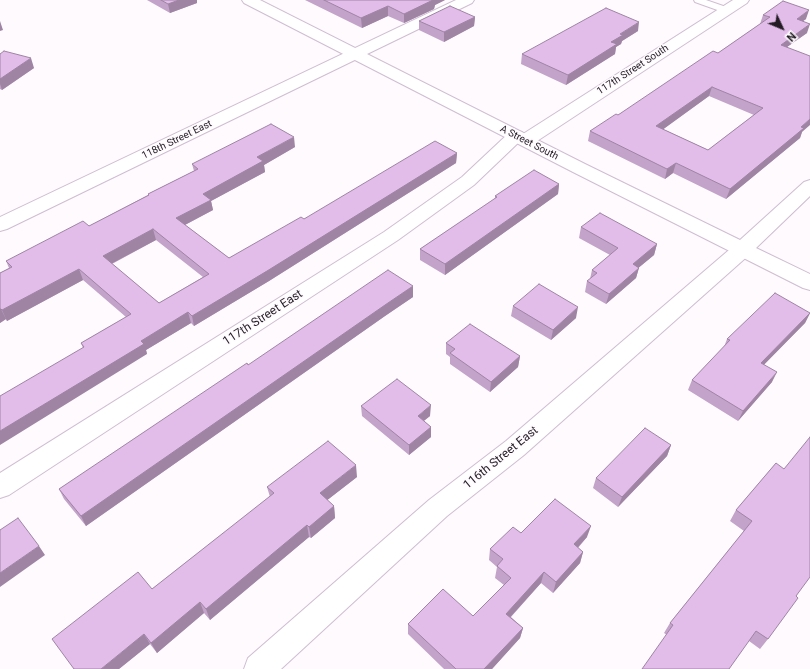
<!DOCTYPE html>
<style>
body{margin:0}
#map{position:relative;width:810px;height:669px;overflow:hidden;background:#fefafe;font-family:Roboto,sans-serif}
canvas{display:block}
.north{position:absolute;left:762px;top:8px;width:40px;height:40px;-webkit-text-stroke:3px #fefafe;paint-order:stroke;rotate:134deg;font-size:11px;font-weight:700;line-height:16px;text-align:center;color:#231c24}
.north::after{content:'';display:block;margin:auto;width:14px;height:18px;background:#231c24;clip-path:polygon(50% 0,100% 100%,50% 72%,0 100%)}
</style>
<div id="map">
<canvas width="810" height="669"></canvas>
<div class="north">N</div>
</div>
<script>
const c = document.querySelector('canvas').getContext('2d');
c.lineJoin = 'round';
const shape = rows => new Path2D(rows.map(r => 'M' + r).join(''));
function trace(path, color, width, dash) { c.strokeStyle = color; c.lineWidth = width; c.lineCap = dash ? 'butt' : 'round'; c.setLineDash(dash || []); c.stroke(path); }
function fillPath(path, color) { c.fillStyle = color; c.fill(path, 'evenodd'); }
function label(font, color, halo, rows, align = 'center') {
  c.font = font + ' Roboto,sans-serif'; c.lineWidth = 3; c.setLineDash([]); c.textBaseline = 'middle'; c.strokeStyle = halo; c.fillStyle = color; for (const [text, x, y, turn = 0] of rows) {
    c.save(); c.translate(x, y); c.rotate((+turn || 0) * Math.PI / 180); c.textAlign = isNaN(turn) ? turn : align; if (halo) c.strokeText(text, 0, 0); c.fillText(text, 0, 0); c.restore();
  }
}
const service = shape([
 [694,0,706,0,729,8,730,10,729,12,723,12,695,2,694,0]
]);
const minor = shape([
 [456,0,474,0,472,3,7,229,0,231,0,217,456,0],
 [733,0,749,0,747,3,531,145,525,146,518,143,474,185,398,240,9,495,0,498,0,473,384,232,462,177,510,132,516,131,522,132,523,134,733,0],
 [743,242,750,244,753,249,750,254,524,455,447,516,281,669,244,669,248,658,429,500,506,441,736,244,743,242]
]);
const tertiary = shape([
 [242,0,260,0,585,164,740,240,804,182,810,180,810,196,756,248,810,274,810,290,803,288,573,172,244,3,242,0]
]);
const wall = shape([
 [147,0,197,0,197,3,170,13],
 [305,0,445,0,435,5,434,9,404,23,388,16,362,28],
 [763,15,806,19,803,21,807,33,787,47,802,132,800,138,726,199,673,173,665,179,588,141,590,131,618,115,718,53,760,24],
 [709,96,754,115,708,150,663,129],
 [475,17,474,26,444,42,419,30,419,21],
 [638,31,622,41,621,44,616,47,615,54,566,85,521,64,522,54],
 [0,54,34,68,2,90,0,89],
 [295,147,264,165,265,172,211,201,213,210,185,225,229,258,304,219,457,153,456,163,269,281,194,326,191,323,146,350,147,354,83,348,81,343,126,317,83,280,7,321,6,319,0,323,0,273,9,268,6,261,89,226,148,195,148,194,194,171,192,164],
 [156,240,203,277,159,303,112,264],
 [559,184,558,194,445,275,420,260,420,249,495,199,495,196],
 [581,227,657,244,654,255,639,267,636,278,606,304,585,292,587,281,590,279,592,270,610,255,579,238],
 [413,286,413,297,385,316,86,526,64,499,59,489,248,365],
 [513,306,576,318,551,340,511,316],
 [810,313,805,323,764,364,772,382,738,421,688,390,692,380,724,347,727,339],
 [446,343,520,356,518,367,490,392,450,364,450,357,446,354],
 [361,406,430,416,424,421,431,427,431,437,409,455,362,416],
 [671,445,667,456,618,507,593,488,596,478],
 [776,463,796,596,768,639,760,649,749,641,667,635,664,633,670,623,744,531,730,521,736,510],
 [357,477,327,500,334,506,335,518,311,538,309,537,210,620,204,613,157,653,150,644,119,669,152,589,270,497,267,487],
 [521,533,587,537,578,548,583,552,580,563,553,593,541,583,511,617,523,628,520,638,492,669,444,669,408,634,408,624,473,616,504,585,495,578,497,567,489,560,490,549]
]);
const shadedWall = shape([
 [179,0,197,0,197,3,170,13,168,4],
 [431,0,445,0,435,5,434,9,404,23,404,14],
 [388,6,388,16,362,28,361,18],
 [809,10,806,19,793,28,797,19],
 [475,17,474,26,444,42,444,32],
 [0,21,3,30,0,31],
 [639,22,638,31,622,41,621,44,616,47,615,54,566,85,568,75,611,42,620,34],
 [810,24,807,33,777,54,781,45],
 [31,58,34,68,2,90,0,84,0,79],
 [712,87,709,96,654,136,656,126],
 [810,119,810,125,802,132,800,138,726,199,730,189],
 [294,137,295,147,264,165,265,172,211,201,213,210,179,228,176,218,203,194,257,157],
 [457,153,456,163,269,281,194,326,192,316],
 [676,163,673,173,665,179,667,169],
 [559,184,558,194,445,275,445,264],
 [153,229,156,240,107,266,103,256],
 [657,244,654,255,630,275,633,264],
 [639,268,636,278,606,304,609,294],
 [79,269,83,280,7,321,2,310],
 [413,286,413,297,385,316,86,526,81,516,385,305],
 [578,307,576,318,551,340,553,330],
 [0,309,1,309,6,319,0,323],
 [188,312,191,323,146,350,147,354,0,445,0,431,141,341],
 [810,313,805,323,756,373,761,363],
 [520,356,518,367,490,392,491,382],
 [777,372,772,382,738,421,743,411],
 [431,405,430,416,417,426,418,416],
 [431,427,431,437,409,455,409,445],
 [671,445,667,456,618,507,622,497],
 [356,465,357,477,321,505,320,493],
 [334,506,335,518,311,538,309,527],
 [307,525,309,537,210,620,206,609],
 [591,526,587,537,570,556,574,544],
 [39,546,45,555,0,587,0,573],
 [583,552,580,563,553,593,556,582],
 [544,572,541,583,504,624,506,614],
 [200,602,204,613,157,653,151,643],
 [523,628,520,638,492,669,484,669],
 [144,634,150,644,119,669,101,669]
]);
const building = shape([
 [161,0,179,0,168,4,161,0],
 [324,0,433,0,404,14,388,6,361,18,324,0],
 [783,1,809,10,797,19,810,24,781,45,810,56,810,119,801,127,804,128,730,189,676,163,667,169,590,131,616,114,618,115,713,51,718,53,770,17,763,15,783,1],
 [712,87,763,108,708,150,656,126,712,87],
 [450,6,475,17,444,32,419,21,450,6],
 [606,8,639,22,620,34,623,35,611,42,617,44,568,75,522,54,606,8],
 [4,51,31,58,0,79,0,54,4,51],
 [271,124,294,137,257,157,263,161,203,194,211,200,176,218,229,258,301,217,304,219,435,141,457,153,267,271,192,316,188,312,141,341,144,344,0,431,0,396,84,347,81,343,131,314,79,269,2,310,1,309,0,309,0,273,12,267,6,261,83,221,89,226,149,195,148,194,198,169,192,164,271,124],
 [153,229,209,274,159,303,103,256,153,229],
 [534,170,559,184,445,264,420,249,497,197,495,196,534,170],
 [600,213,657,244,633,264,639,268,609,294,587,281,597,273,592,270,618,248,581,227,600,213],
 [388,270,413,286,385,305,81,516,59,489,247,363,248,365,388,270],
 [539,284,578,307,553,330,513,306,539,284],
 [775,293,810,313,761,363,777,372,743,411,692,380,730,340,727,339,775,293],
 [470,324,520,356,491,382,450,353,455,349,446,343,470,324],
 [397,379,431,405,418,416,431,427,409,445,361,406,397,379],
 [645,428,671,445,622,497,596,478,645,428],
 [810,437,810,577,796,596,798,598,768,639,756,631,729,669,642,669,673,625,670,623,752,521,736,510,776,463,784,469,810,437],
 [328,441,356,465,320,493,334,506,309,527,307,525,206,609,200,602,151,643,144,634,101,669,74,669,52,639,138,572,152,589,274,493,267,487,328,441],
 [555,499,591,526,574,544,583,552,556,582,544,572,506,614,523,628,484,669,456,669,408,624,443,589,473,616,511,578,497,566,503,559,490,549,513,527,521,533,555,499],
 [18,518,39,546,0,573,0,530,18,518]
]);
const farStreetnames = [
 ["117th Street South",633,70,-33],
 ["118th Street East",177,140,-26],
 ["A Street South",529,143,27]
];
const streetNames = [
 ["117th Street East",263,318,-33],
 ["116th Street East",501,458,-39]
];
trace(service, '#cfbdd2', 2);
trace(minor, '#cfbdd2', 2);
trace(tertiary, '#cfbdd2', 2);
fillPath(service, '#fff');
fillPath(minor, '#fff');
fillPath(tertiary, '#fff');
fillPath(wall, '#c3a3c9');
fillPath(shadedWall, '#9f84a4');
fillPath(building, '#e3bdea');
trace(building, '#9f84a4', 1);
label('10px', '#231c24', '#fefafe', farStreetnames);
label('12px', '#231c24', '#fefafe', streetNames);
</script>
